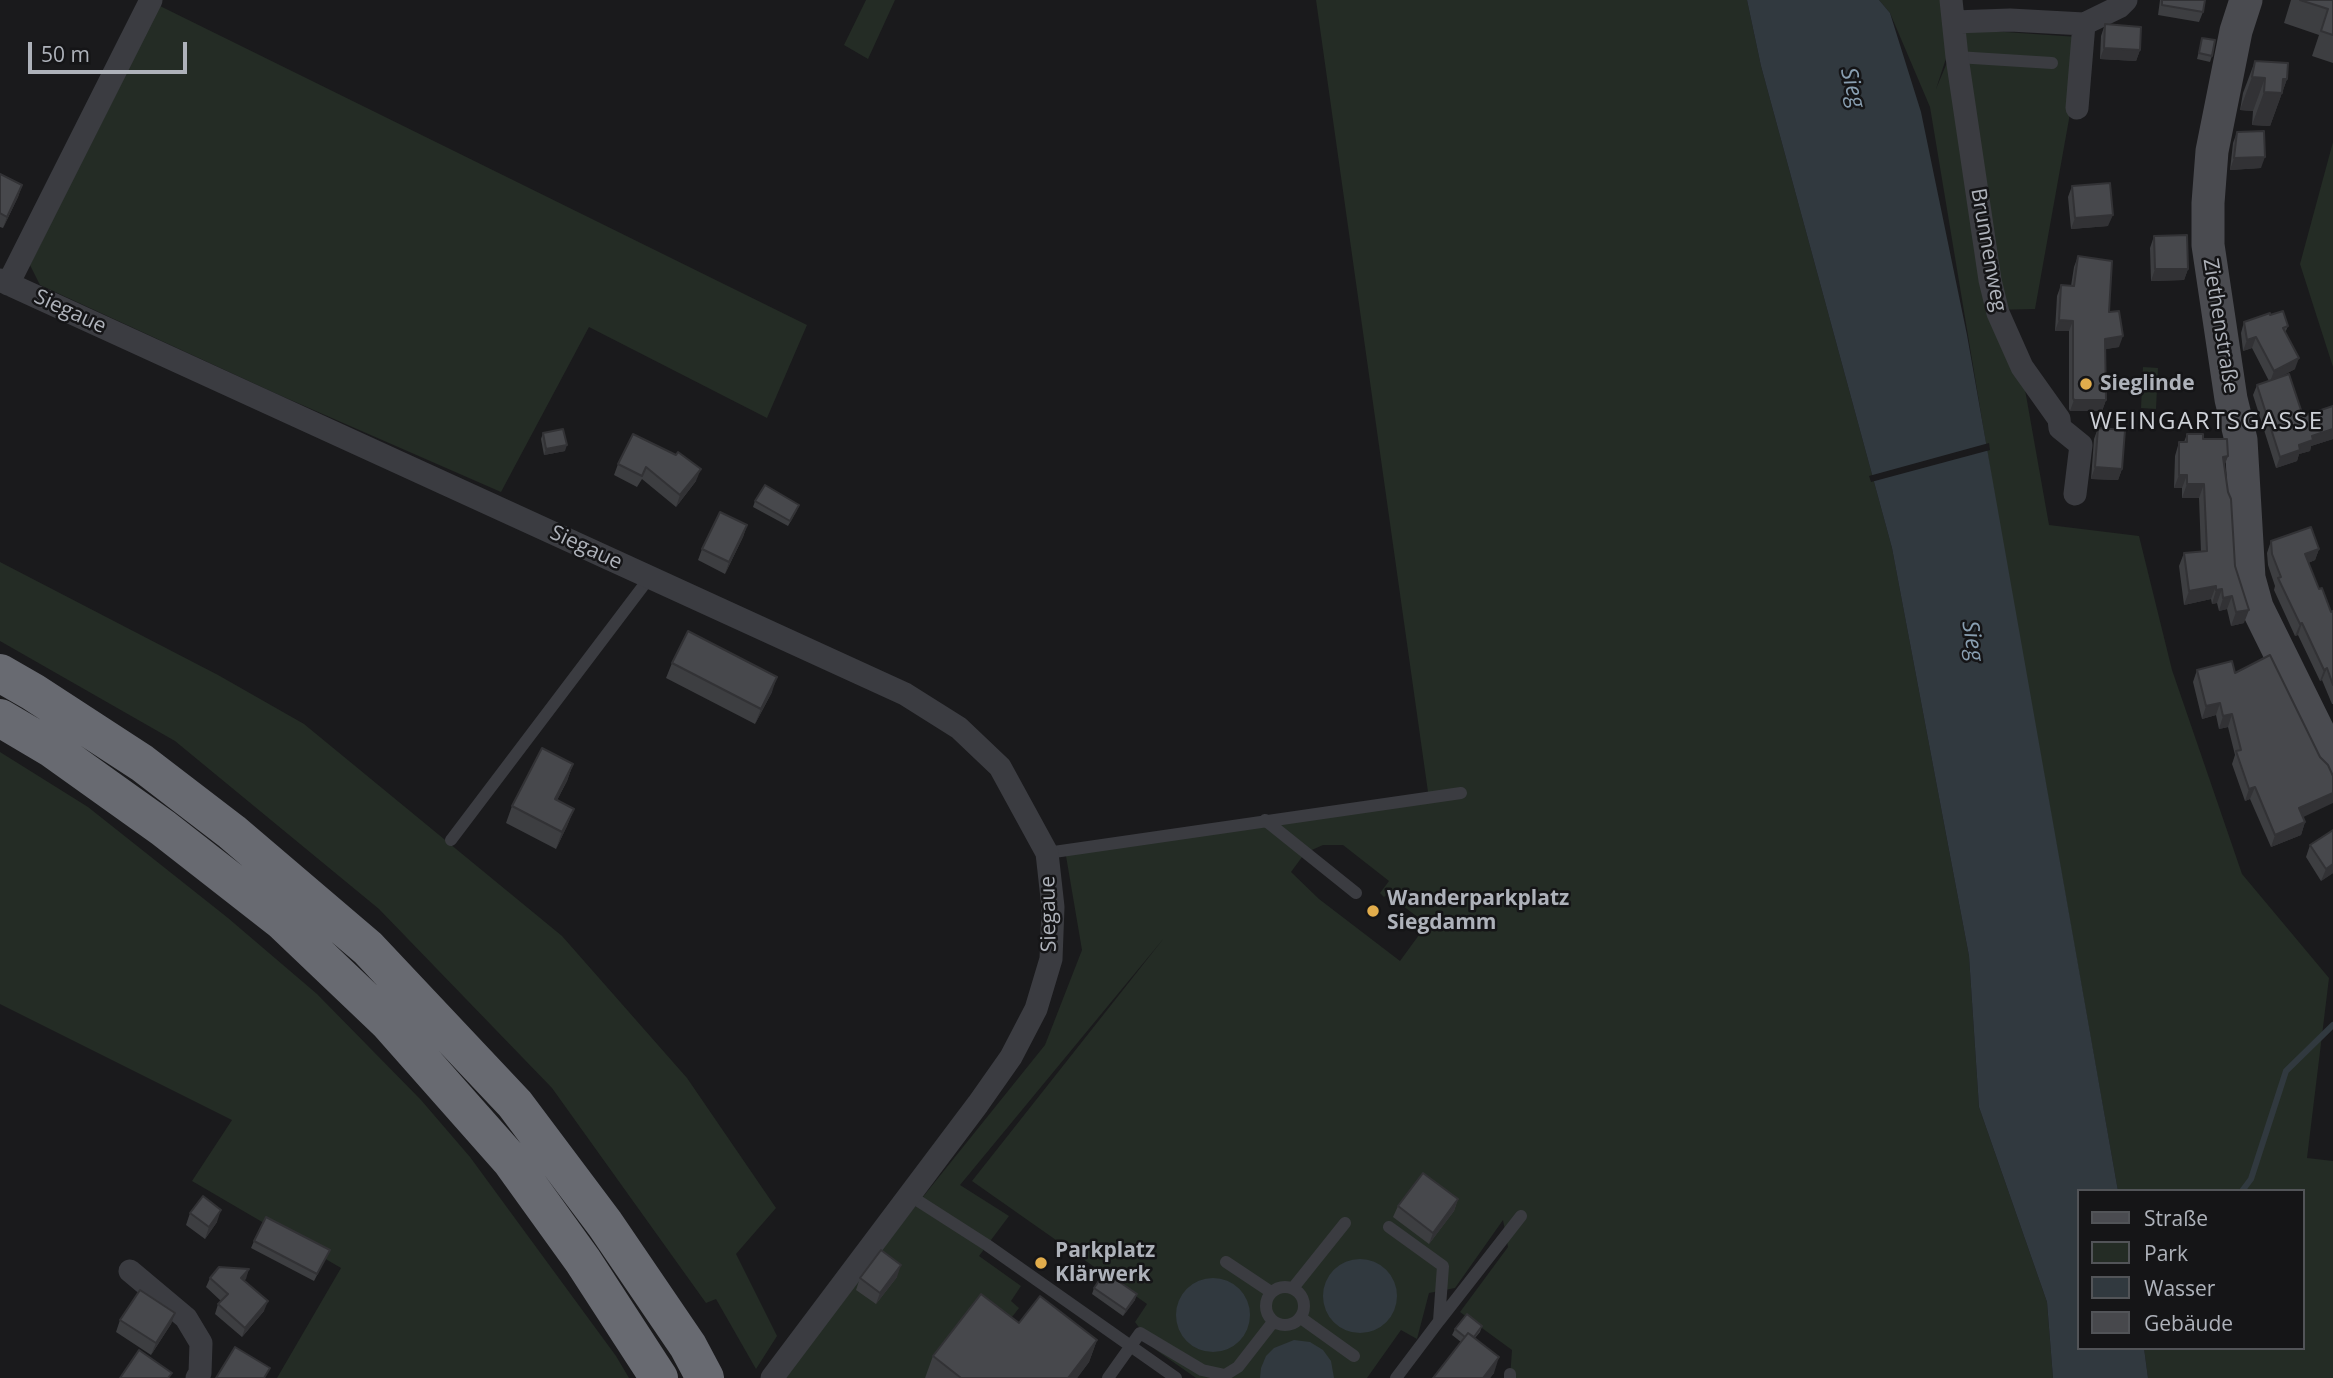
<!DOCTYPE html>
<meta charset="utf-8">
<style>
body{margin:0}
#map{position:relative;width:2333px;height:1378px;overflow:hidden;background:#1a1a1c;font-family:"Open Sans",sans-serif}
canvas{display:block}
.legend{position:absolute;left:2077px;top:1189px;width:228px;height:161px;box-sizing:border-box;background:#151517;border:2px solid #525458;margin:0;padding:9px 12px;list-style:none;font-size:21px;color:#aeb2ba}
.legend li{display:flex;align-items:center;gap:14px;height:35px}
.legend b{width:35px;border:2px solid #525458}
.scale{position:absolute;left:28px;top:42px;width:159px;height:32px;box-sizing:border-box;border:4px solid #aeb2ba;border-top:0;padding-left:9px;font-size:21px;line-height:24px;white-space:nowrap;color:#aeb2ba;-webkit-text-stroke:5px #151517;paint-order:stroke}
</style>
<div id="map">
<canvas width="2333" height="1378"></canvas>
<ul class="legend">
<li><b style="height:9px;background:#4a4b50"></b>Straße</li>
<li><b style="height:19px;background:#242c25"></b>Park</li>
<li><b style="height:19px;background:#31393f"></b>Wasser</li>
<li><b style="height:19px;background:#47484c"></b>Gebäude</li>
</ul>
<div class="scale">50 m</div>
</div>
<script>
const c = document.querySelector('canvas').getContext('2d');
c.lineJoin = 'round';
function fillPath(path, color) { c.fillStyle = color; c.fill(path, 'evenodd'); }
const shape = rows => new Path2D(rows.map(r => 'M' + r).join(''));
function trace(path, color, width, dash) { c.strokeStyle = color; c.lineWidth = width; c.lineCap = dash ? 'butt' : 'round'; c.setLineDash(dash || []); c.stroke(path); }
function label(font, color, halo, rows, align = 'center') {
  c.font = font + ' "Open Sans",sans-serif'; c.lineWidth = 5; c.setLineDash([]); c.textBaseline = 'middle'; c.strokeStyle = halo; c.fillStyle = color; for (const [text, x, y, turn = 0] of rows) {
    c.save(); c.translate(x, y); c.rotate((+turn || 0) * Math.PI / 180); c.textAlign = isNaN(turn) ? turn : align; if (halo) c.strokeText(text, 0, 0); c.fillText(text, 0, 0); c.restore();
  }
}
const green = shape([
 [866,0,895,0,868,59,844,45],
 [1316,0,1747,0,1761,66,1892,548,1969,956,1979,1107,2047,1302,2053,1378,1510,1378,1512,1350,1460,1312,1508,1247,1503,1220,1455,1288,1429,1293,1417,1339,1401,1330,1367,1378,1196,1378,1156,1350,1135,1322,1147,1304,972,1181,1164,938,960,1185,1009,1216,979,1256,1021,1286,1011,1301,1019,1308,998,1335,925,1378,781,1378,787,1366,1045,1045,1082,950,1065,850,1429,799],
 [1323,845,1343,845,1389,881,1380,893,1384,897,1387,894,1427,924,1400,961,1319,899,1291,872,1305,853],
 [1879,0,1959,0,1961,13,1936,89,1961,29,2078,37,2076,80,2035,309,1991,310,2024,384,2049,525,2139,536,2172,670,2242,874,2329,978,2307,1158,2333,1161,2333,1378,2148,1378,2144,1348,2303,1348,2303,1191,2118,1191,2001,534,1930,107,1890,13],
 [160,6,807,325,767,418,589,327,501,492,277,394,40,285,30,265],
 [2333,142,2333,367,2300,264],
 [2143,367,2158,368,2156,409,2141,408],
 [0,562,218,675,304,724,562,936,687,1078,776,1208,736,1254,777,1336,756,1369,716,1299,706,1303,552,1088,379,909,175,741,0,641],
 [0,752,88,807,228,918,317,994,421,1100,470,1157,616,1356,629,1378,277,1378,341,1268,192,1181,232,1120,0,1004]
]);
const water = shape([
 [1747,0,1879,0,1890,13,1921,112,1967,335,2118,1191,2079,1191,2079,1348,2144,1348,2148,1378,2053,1378,2047,1302,1979,1107,1969,956,1892,548,1761,66],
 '1323 1296a37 37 0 1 1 74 0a37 37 0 1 1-74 0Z',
 '1176 1315a37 37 0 1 1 74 0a37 37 0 1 1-74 0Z',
 [1294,1340,1310,1342,1323,1350,1331,1361,1334,1378,1260,1378,1261,1368,1266,1356,1274,1348]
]);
const pier = shape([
 [1989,443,1990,450,1871,482,1869,476]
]);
const stream = shape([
 [2242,1191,2251,1179,2286,1071,2333,1025]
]);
const lane = shape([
 [1957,57,2052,63],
 [1265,820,1356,893],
 [451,840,650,577],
 [1047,853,1461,793],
 [909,1195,987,1245,1176,1378],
 [1389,1227,1443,1266,1439,1321,1396,1378],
 [1226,1262,1271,1292],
 '1266 1306a19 19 0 1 1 38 0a19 19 0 1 1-38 0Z',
 [1293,1288,1345,1223],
 [1301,1318,1354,1356],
 [1439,1321,1521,1216],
 [1108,1378,1140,1333,1202,1370,1225,1375,1238,1367,1273,1322],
 [1510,1378,1510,1374]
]);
const street = shape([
 [1951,0,1957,57,1990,280,1998,313,2022,367,2059,419,2060,428,2081,445,2075,494],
 [1954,22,2010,20,2084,24,2119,7,2126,0],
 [2077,108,2084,24],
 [0,280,905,694,959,728,1000,767,1047,853,1053,907,1051,959,1036,1009,1011,1057,978,1104,772,1378],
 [8,284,151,0],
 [130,1271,186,1318,201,1343,200,1373,197,1378]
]);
const secondary = shape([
 [2246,0,2236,31,2212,151,2208,203,2208,245,2231,399,2241,440,2249,578,2257,607,2333,761]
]);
const highway = shape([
 [0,673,33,692,142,763,232,832,368,948,515,1104,605,1224,688,1346,705,1378],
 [0,718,51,748,163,828,282,921,388,1022,511,1161,583,1261,659,1378]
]);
const wall = shape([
 [2160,0,2205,0,2203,12,2199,22,2158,15],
 [2291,0,2333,0,2333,63,2312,56,2319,35,2284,23],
 [2105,24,2140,50,2136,61,2100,59,2101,36],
 [2202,38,2212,56,2210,62,2197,59],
 [2255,61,2287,79,2270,126,2252,125,2253,111,2240,110,2243,93],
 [2237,132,2261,168,2230,170,2233,143],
 [0,174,22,185,18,197,3,228,0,227],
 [2072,186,2108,226,2071,229,2068,197],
 [2154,236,2188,269,2184,280,2151,281,2150,248],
 [2078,256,2109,312,2119,347,2105,349,2106,400,2102,411,2070,411,2069,409,2069,331,2055,331,2057,296,2061,285,2071,286,2074,267],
 [2270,315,2288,326,2285,333,2295,369,2278,378,2303,416,2333,406,2333,439,2311,446,2310,451,2299,454,2297,461,2276,468,2253,395,2257,385,2269,381,2252,348,2243,351,2241,333,2244,322],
 [2098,428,2122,469,2118,480,2091,479,2094,439],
 [543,433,565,451,544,455,541,439],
 [633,434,696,481,676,507,642,479,637,487,614,475,618,464],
 [2187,434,2203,439,2228,456,2224,466,2235,566,2244,623,2231,626,2227,609,2219,611,2217,603,2212,604,2211,599,2184,605,2179,566,2184,553,2201,552,2199,498,2182,498,2182,488,2174,488,2175,456,2179,442,2184,442],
 [755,501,797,510,788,526,753,507],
 [747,525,743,537,725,574,698,560,702,549],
 [2271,541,2319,549,2315,560,2308,563,2319,589,2331,612,2333,611,2333,704,2332,704,2322,680,2320,681,2298,635,2295,636,2274,590,2275,586,2268,565,2267,553],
 [672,663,772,692,755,724,666,678],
 [2197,670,2235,673,2305,822,2301,835,2271,847,2250,799,2245,801,2232,764,2235,755,2228,727,2219,729,2216,715,2202,719,2193,682],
 [573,764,567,781,557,800,574,809,567,826,556,849,506,823,512,806],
 [2310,845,2333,873,2321,881,2306,857],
 [1458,1199,1454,1211,1429,1244,1393,1217,1398,1206],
 [190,1213,217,1222,205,1239,186,1225],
 [254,1241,330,1250,314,1281,251,1248],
 [249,1269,244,1281,264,1311,242,1337,215,1314,218,1304,221,1301,206,1287,210,1278],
 [897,1277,876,1304,856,1290,860,1278],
 [1094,1288,1135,1300,1123,1316,1092,1294],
 [175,1313,171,1324,151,1355,116,1332,120,1320],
 [1482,1326,1480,1332,1475,1338,1494,1373,1490,1378,1433,1378,1461,1342,1452,1335,1455,1329],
 [1097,1340,1089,1362,1077,1378,925,1378,933,1356]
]);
const shadedWall = shape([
 [2104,48,2140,50,2136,61,2100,59],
 [2252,77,2265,78,2253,111,2240,110],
 [2283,79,2287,79,2270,126,2252,125,2264,92],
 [2265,157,2261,168,2230,170,2234,158],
 [22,185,18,197,3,228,7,217],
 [2113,215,2108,226,2071,229,2075,218],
 [2155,269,2188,269,2184,280,2151,281],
 [2059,320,2073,321,2069,331,2055,331],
 [2123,336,2119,347,2101,350,2105,339],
 [2256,337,2252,348,2243,351,2247,340],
 [2299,358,2295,369,2270,382,2274,371],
 [2074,400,2106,400,2102,411,2070,411],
 [2333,429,2333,439,2311,446,2310,451,2299,454,2297,461,2276,468,2280,457,2312,436],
 [567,445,565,451,544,455,546,449],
 [2228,456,2223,469,2223,457],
 [2095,467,2122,469,2118,480,2091,479],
 [701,469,696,481,676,507,680,495],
 [2179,475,2187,475,2182,488,2174,488],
 [2187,484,2204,484,2199,498,2182,498],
 [747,525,743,537,725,574,729,562],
 [2319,549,2315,560,2301,566,2305,554],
 [2216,586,2211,599,2184,605,2189,591],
 [2222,589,2217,603,2212,604,2216,590],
 [2232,596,2227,609,2219,611,2223,598],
 [2249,610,2244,623,2231,626,2236,612],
 [2302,623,2298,635,2295,636,2300,624],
 [2327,668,2322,680,2320,681,2324,670],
 [777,677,772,692,755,724,761,709],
 [2220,703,2216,715,2202,719,2206,706],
 [2232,714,2228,727,2219,729,2223,716],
 [573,764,567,781,549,816,555,799],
 [2255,787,2250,799,2245,801,2249,789],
 [2333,793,2333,803,2295,821,2299,808],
 [574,809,567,826,556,849,562,832],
 [2305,822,2301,835,2271,847,2275,835],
 [2333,864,2333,873,2321,881,2326,869],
 [1458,1199,1454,1211,1429,1244,1433,1233],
 [221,1210,217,1222,205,1239,209,1227],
 [901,1265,897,1277,876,1304,880,1293],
 [249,1269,246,1279,237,1288,241,1278],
 [1137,1294,1135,1300,1123,1316,1126,1310],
 [268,1301,264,1311,242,1337,245,1328],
 [175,1313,171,1324,151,1355,156,1343],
 [1097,1340,1089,1362,1077,1378,1068,1378],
 [1499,1357,1494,1373,1490,1378,1483,1378]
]);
const building = shape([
 [2162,0,2205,0,2203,12,2162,5,2162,0],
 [2300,0,2333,0,2333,35,2321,31,2328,9,2300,0],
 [2105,24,2141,27,2140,50,2104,48,2105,24],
 [2202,38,2215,40,2212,56,2199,53,2202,38],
 [2255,61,2288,63,2287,79,2283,79,2282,93,2264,92,2265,78,2252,77,2255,61],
 [2264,131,2265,157,2234,158,2237,132,2264,131],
 [0,174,22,185,7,217,0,213,0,174],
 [2110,183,2113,215,2075,218,2072,186,2110,183],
 [2187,235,2188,269,2155,269,2154,236,2187,235],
 [2078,256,2112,261,2109,312,2119,311,2123,336,2105,339,2106,400,2074,400,2073,398,2073,321,2059,320,2061,285,2074,286,2078,256],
 [2283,311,2288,326,2283,328,2299,358,2274,371,2256,337,2247,340,2244,322,2270,313,2270,315,2283,311],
 [2289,374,2303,416,2333,406,2333,429,2312,436,2313,440,2299,445,2300,450,2280,457,2257,385,2289,374],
 [2098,428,2125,430,2122,469,2095,467,2098,428],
 [563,429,567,445,546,449,543,433,563,429],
 [633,434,676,455,678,452,701,469,680,495,646,467,642,476,618,464,633,434],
 [2187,434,2203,434,2203,439,2227,439,2228,456,2223,457,2228,492,2231,499,2235,566,2249,610,2236,612,2232,596,2223,598,2222,589,2216,590,2216,586,2189,591,2184,553,2207,551,2204,484,2187,484,2187,475,2179,475,2179,442,2187,442,2187,434],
 [765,485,799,505,790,521,755,501,765,485],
 [720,512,747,525,729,562,702,549,720,512],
 [2311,527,2319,549,2305,554,2319,589,2322,588,2331,612,2333,611,2333,685,2327,668,2324,670,2302,623,2300,624,2278,578,2281,577,2272,554,2271,541,2311,527],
 [688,631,777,677,761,709,672,663,688,631],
 [2270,655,2320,757,2328,765,2333,776,2333,793,2299,808,2305,822,2275,835,2255,787,2249,789,2236,751,2241,750,2232,714,2223,716,2220,703,2206,706,2197,670,2232,661,2235,673,2270,655],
 [542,748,573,764,555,799,574,809,562,832,512,806,542,748],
 [2333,830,2333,864,2326,869,2310,845,2333,830],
 [1423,1173,1458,1199,1433,1233,1398,1206,1423,1173],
 [203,1196,221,1210,209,1227,190,1213,203,1196],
 [266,1217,330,1250,317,1274,254,1241,266,1217],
 [881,1250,901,1265,880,1293,860,1278,881,1250],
 [219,1267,249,1269,241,1278,268,1301,245,1328,218,1304,228,1294,210,1278,219,1267],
 [1105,1272,1137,1294,1126,1310,1094,1288,1105,1272],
 [140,1290,175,1313,156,1343,120,1320,140,1290],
 [981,1294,1019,1323,1040,1296,1097,1340,1068,1378,961,1378,933,1356,981,1294],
 [1467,1314,1482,1326,1474,1337,1468,1333,1465,1337,1455,1329,1467,1314],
 [1468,1333,1499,1357,1483,1378,1433,1378,1468,1333],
 [235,1347,270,1368,264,1378,216,1378,235,1347],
 [139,1350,172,1373,168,1378,120,1378,139,1350]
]);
const markers = [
 [2086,384,7,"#e2ad4c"],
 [1373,911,7,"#e2ad4c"],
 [1041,1263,7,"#e2ad4c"]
];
const streetNames = [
 ["Brunnenweg",1988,250,80],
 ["Siegaue",70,312,25],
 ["Ziethenstraße",2220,326,81],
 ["Siegaue",586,548,25],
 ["Siegaue",1049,914,-91]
];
const poiNames = [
 ["Sieglinde",2100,384],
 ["Wanderparkplatz",1387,899],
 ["Siegdamm",1387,923],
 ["Parkplatz",1055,1251],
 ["Klärwerk",1055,1275]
];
const waterNames = [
 ["Sieg",1852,88,76],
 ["Sieg",1972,641,81]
];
const quarterNames = [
 ["WEINGARTSGASSE",2207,422]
];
fillPath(green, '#242c25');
fillPath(water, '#31393f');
fillPath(pier, '#1a1a1c');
trace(stream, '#31393f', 6);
trace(lane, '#3b3c41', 12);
trace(street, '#3b3c41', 23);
trace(secondary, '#4a4b50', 33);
trace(highway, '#686a71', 38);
fillPath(wall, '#3d3e41');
fillPath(shadedWall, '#323235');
fillPath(building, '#47484c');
trace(building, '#323235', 2);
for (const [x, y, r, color] of markers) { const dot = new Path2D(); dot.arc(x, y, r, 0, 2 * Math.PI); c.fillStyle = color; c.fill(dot); trace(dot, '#151517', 2.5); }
label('21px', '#aeb2ba', '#151517', streetNames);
label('bold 21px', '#aeb2ba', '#151517', poiNames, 'left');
label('italic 23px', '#899fb1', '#151517', waterNames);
c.letterSpacing = '2px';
label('24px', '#ced1d7', '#151517', quarterNames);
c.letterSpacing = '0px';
</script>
